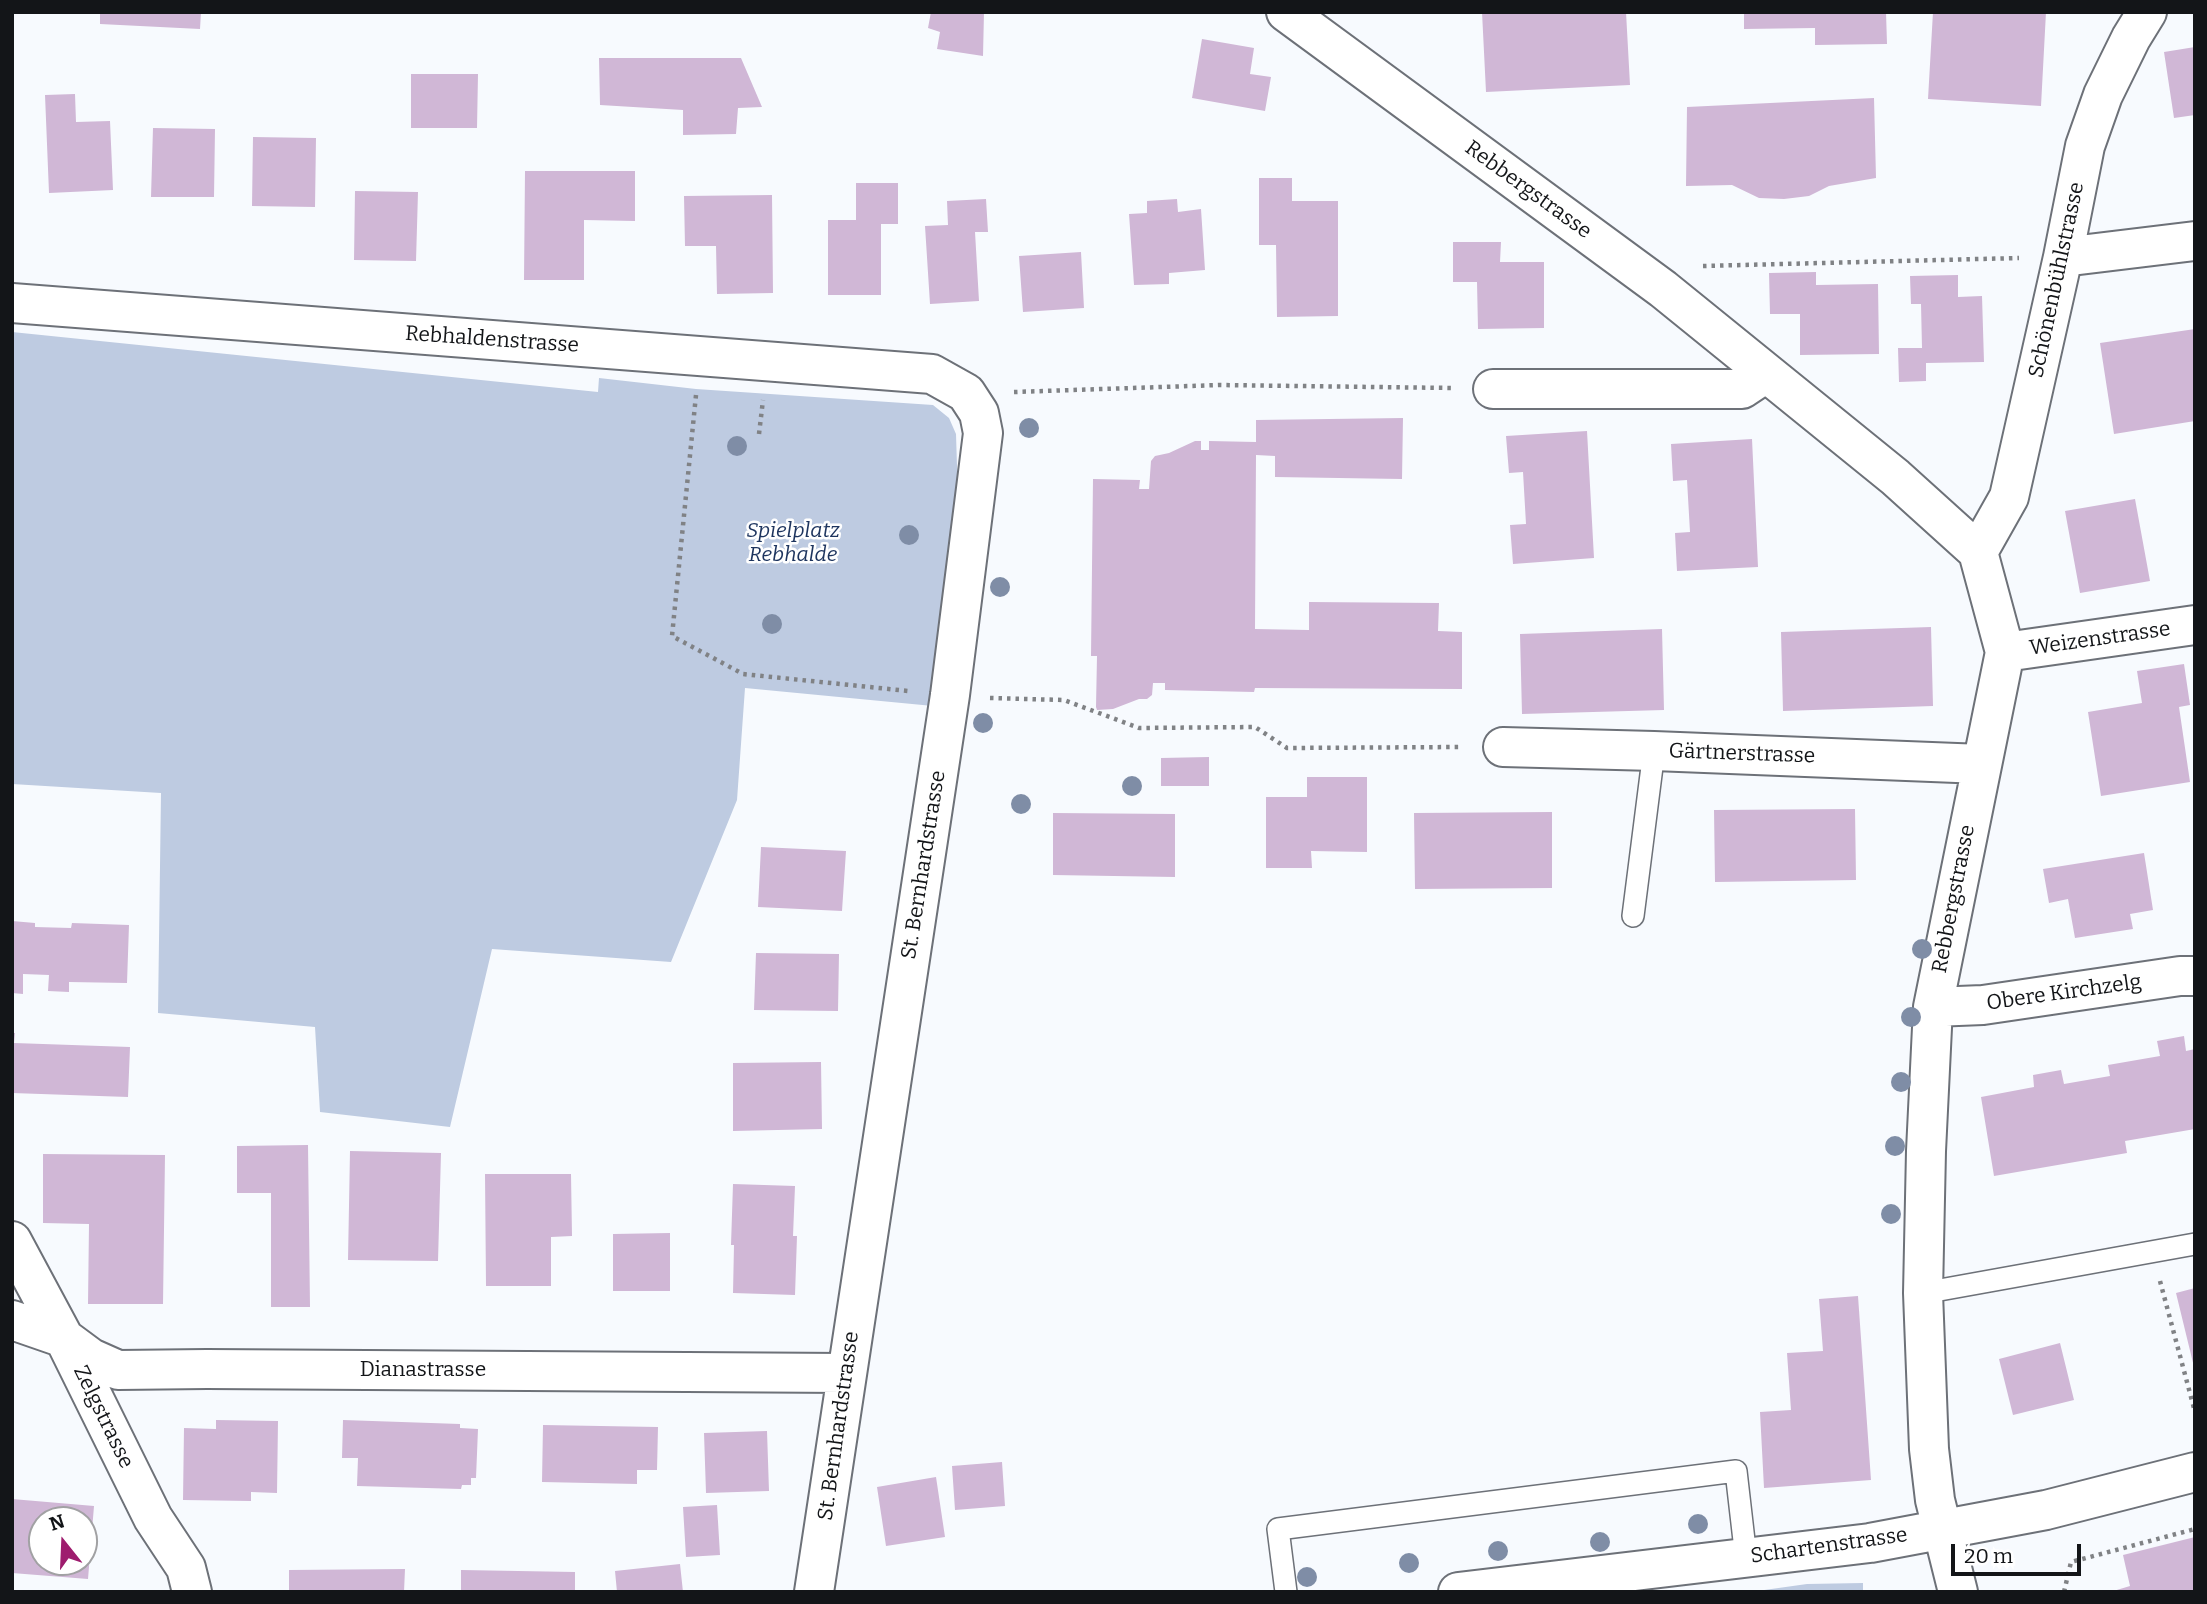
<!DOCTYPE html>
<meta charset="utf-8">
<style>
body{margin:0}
#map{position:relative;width:2207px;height:1604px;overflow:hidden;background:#f7fafe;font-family:Bitter,serif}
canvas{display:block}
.frame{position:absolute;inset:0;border:14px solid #131518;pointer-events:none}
.north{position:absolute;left:28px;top:1506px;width:70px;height:70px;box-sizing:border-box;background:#fff;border:2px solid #a1a1a3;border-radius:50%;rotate:342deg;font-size:19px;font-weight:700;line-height:28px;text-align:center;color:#131518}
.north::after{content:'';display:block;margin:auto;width:24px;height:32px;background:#9e1c6e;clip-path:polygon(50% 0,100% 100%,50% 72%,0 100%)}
.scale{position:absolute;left:1951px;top:1544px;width:130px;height:32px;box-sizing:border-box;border:4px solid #131518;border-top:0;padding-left:9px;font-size:21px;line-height:24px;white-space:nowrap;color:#131518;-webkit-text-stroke:5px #fff;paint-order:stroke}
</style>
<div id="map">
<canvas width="2207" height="1604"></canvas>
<div class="frame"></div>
<div class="north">N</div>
<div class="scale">20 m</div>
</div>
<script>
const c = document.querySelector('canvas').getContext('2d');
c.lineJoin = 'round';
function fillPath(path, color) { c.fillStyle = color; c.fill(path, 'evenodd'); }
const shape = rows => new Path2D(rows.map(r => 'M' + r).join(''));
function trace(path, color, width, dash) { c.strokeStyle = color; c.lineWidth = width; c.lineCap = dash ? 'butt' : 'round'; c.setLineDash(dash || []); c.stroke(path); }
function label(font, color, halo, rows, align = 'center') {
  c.font = font + ' Bitter,serif'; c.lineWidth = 5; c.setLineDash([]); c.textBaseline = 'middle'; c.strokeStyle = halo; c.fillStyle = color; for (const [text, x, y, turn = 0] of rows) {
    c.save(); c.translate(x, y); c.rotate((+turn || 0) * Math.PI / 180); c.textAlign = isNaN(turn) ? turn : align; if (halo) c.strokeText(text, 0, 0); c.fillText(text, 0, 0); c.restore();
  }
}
const green = shape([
 [12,332,598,392,599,378,696,389,933,405,949,418,956,434,958,498,933,706,745,688,737,800,671,962,492,949,450,1127,320,1112,315,1027,158,1013,161,793,12,784],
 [1863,1583,1863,1592,1750,1592,1807,1584]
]);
const building = shape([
 [100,12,201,12,200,29,100,24],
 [931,12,984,12,983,56,937,49,940,32,928,28],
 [1482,12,1626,12,1630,85,1486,92],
 [1744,12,1886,12,1887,44,1815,45,1815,28,1744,29],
 [1933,12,2046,12,2041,106,1928,99],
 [1202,39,1254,48,1250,74,1271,77,1265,111,1192,98],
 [2195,47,2195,115,2174,118,2164,52],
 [599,58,741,58,762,107,738,108,736,134,683,135,683,110,600,105],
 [411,74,478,74,477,128,411,128],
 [75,94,76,122,110,121,113,190,49,193,45,95],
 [1874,98,1876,178,1829,186,1809,196,1784,199,1759,198,1732,185,1686,186,1687,107],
 [153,128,215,129,214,197,151,197],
 [253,137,316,138,315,207,252,206],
 [525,171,635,171,635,221,584,220,584,280,524,280],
 [1259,178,1292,178,1292,201,1338,201,1338,316,1277,317,1276,245,1259,245],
 [856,183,898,183,898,224,881,224,881,295,828,295,828,220,856,220],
 [355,191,418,192,416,261,354,260],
 [772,195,773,293,717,294,716,246,685,246,684,196],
 [986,199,988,232,975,232,979,301,930,304,925,226,948,225,947,201],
 [1177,199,1178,212,1201,209,1205,270,1169,273,1169,284,1134,285,1129,214,1147,213,1147,201],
 [1453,242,1501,242,1500,262,1544,262,1544,328,1478,329,1477,282,1453,282],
 [1081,252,1084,308,1023,312,1019,256],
 [1816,272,1816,285,1878,284,1879,354,1800,355,1800,314,1770,314,1769,273],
 [1958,275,1958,297,1982,296,1984,362,1926,363,1926,381,1899,382,1898,348,1922,348,1921,304,1911,304,1910,276],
 [2195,329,2195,421,2114,434,2100,343],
 [1403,418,1402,479,1275,477,1275,456,1256,455,1255,629,1309,630,1309,602,1439,603,1438,631,1462,632,1462,689,1255,688,1254,692,1165,690,1165,683,1153,683,1152,695,1147,699,1139,699,1113,709,1097,710,1096,707,1097,656,1091,656,1093,479,1140,480,1139,489,1149,489,1151,461,1155,456,1169,453,1195,441,1201,441,1201,450,1209,450,1209,441,1256,442,1256,420],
 [1587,431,1594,558,1513,564,1510,525,1526,524,1523,472,1509,473,1506,436],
 [1752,439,1758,567,1677,571,1675,533,1690,532,1687,480,1673,481,1671,444],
 [2135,499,2150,581,2080,593,2065,511],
 [1931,627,1933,706,1783,711,1781,632],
 [1662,629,1664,710,1522,714,1520,634],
 [2184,664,2190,705,2179,707,2190,782,2101,796,2088,712,2142,703,2137,671],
 [1209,757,1209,786,1161,786,1161,758],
 [1307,777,1367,777,1367,852,1311,851,1312,868,1266,868,1266,797,1307,797],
 [1855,809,1856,880,1715,882,1714,810],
 [1552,812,1552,888,1415,889,1414,813],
 [1053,813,1175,814,1175,877,1053,875],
 [761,847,846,851,842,911,758,907],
 [2144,853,2153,910,2130,914,2133,929,2075,938,2068,899,2049,903,2043,869],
 [12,921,35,923,35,927,71,928,72,923,129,925,127,983,69,982,69,992,48,991,49,975,23,974,23,994,12,993],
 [756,953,839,954,838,1011,754,1010],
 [12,1033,15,1033,14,1043,130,1047,128,1097,12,1093],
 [2184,1036,2186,1051,2195,1049,2195,1129,2125,1141,2127,1153,1994,1176,1981,1097,2034,1087,2033,1075,2061,1070,2064,1084,2110,1076,2108,1065,2160,1056,2157,1041],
 [821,1062,822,1129,733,1131,733,1063],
 [308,1145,310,1307,271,1307,271,1193,237,1193,237,1146],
 [350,1151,441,1153,438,1261,348,1260],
 [43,1154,165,1155,163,1304,88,1304,89,1224,43,1223],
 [485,1174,571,1174,572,1236,551,1237,551,1286,486,1286],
 [733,1184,795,1186,793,1236,797,1236,795,1295,733,1293,734,1245,731,1245],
 [670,1233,670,1291,613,1291,613,1234],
 [2195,1288,2195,1367,2194,1367,2176,1293],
 [1858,1296,1871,1480,1764,1488,1760,1412,1791,1410,1787,1353,1823,1351,1819,1299],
 [2060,1343,2074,1400,2013,1415,1999,1359],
 [216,1420,278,1421,277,1493,251,1492,251,1501,183,1500,184,1428,216,1429],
 [343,1420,460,1424,460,1428,478,1429,476,1478,471,1478,471,1485,462,1485,461,1489,357,1486,358,1458,342,1458],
 [543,1425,658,1427,657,1470,637,1470,637,1484,542,1482],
 [767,1431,769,1491,706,1493,704,1433],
 [1002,1462,1005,1506,955,1510,952,1466],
 [936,1477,945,1537,886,1546,877,1487],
 [12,1499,94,1506,88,1579,12,1573],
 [42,1520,84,1520,84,1562,42,1562],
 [717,1505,720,1555,686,1557,683,1507],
 [2195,1537,2195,1592,2110,1592,2130,1586,2123,1555],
 [680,1564,683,1592,617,1592,615,1571],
 [405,1569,404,1592,289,1592,289,1570],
 [461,1570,575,1572,575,1592,461,1592]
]);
const path = shape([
 [1703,266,2019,258],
 [1014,392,1220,385,1453,388],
 [696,395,672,636,743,674,908,691],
 [759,434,763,400],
 [990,698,1064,700,1139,728,1255,727,1287,748,1463,747],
 [2160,1281,2195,1412],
 [2064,1592,2071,1562,2195,1529]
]);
const service = shape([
 [1633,916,1654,751],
 [1923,1293,2195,1244],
 [1286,1592,1278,1529,1736,1471,1746,1558]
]);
const minor = shape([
 [1286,12,1663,289,1895,477,1978,552,2005,652,1933,1007,1926,1151,1923,1293,1929,1449,1935,1500,1958,1592],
 [2063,257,2195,241],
 [12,303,932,374,966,393,979,413,983,433,950,695,814,1592],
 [1493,389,1742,389,1766,373],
 [1978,552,2009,497,2063,257,2085,146,2103,95,2131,38,2147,12],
 [2005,652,2195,625],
 [1503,747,1654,751,1982,764],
 [1933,1007,1983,1005,2180,976,2195,976],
 [12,1241,64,1338,153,1518,186,1568,192,1592],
 [12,1320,64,1338,91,1358,118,1370,207,1369,846,1373],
 [1458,1592,1870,1543,2046,1510,2195,1472]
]);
const trees = [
 [1029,428],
 [737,446],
 [909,535],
 [1000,587],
 [772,624],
 [983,723],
 [1132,786],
 [1021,804],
 [1922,949],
 [1911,1017],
 [1901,1082],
 [1895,1146],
 [1891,1214],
 [1698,1524],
 [1600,1542],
 [1498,1551],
 [1409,1563],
 [1307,1577]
];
const streetNames = [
 ["Rebbergstrasse",1528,190,36],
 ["Schönenbühlstrasse",2057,280,-78],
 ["Rebhaldenstrasse",492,340,4],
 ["Weizenstrasse",2100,639,-8],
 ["Gärtnerstrasse",1742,754,2],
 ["St. Bernhardstrasse",924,865,-81],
 ["Rebbergstrasse",1954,899,-79],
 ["Obere Kirchzelg",2064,993,-8],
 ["Dianastrasse",423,1370],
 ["Zelgstrasse",103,1417,64],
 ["St. Bernhardstrasse",839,1426,-82],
 ["Schartenstrasse",1829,1546,-8]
];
const parkNames = [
 ["Spielplatz",793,531],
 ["Rebhalde",793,555]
];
fillPath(green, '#becbe1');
fillPath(building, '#d0b7d6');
trace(service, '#6d7178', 24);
trace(minor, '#6d7178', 42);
trace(path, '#808285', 4.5, [3.5, 5]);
trace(service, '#fff', 21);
trace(minor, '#fff', 38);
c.fillStyle = '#7f8da6';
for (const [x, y] of trees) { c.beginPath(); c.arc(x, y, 10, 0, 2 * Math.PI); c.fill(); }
label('21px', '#131518', '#fff', streetNames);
label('italic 21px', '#1d345e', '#fff', parkNames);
</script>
